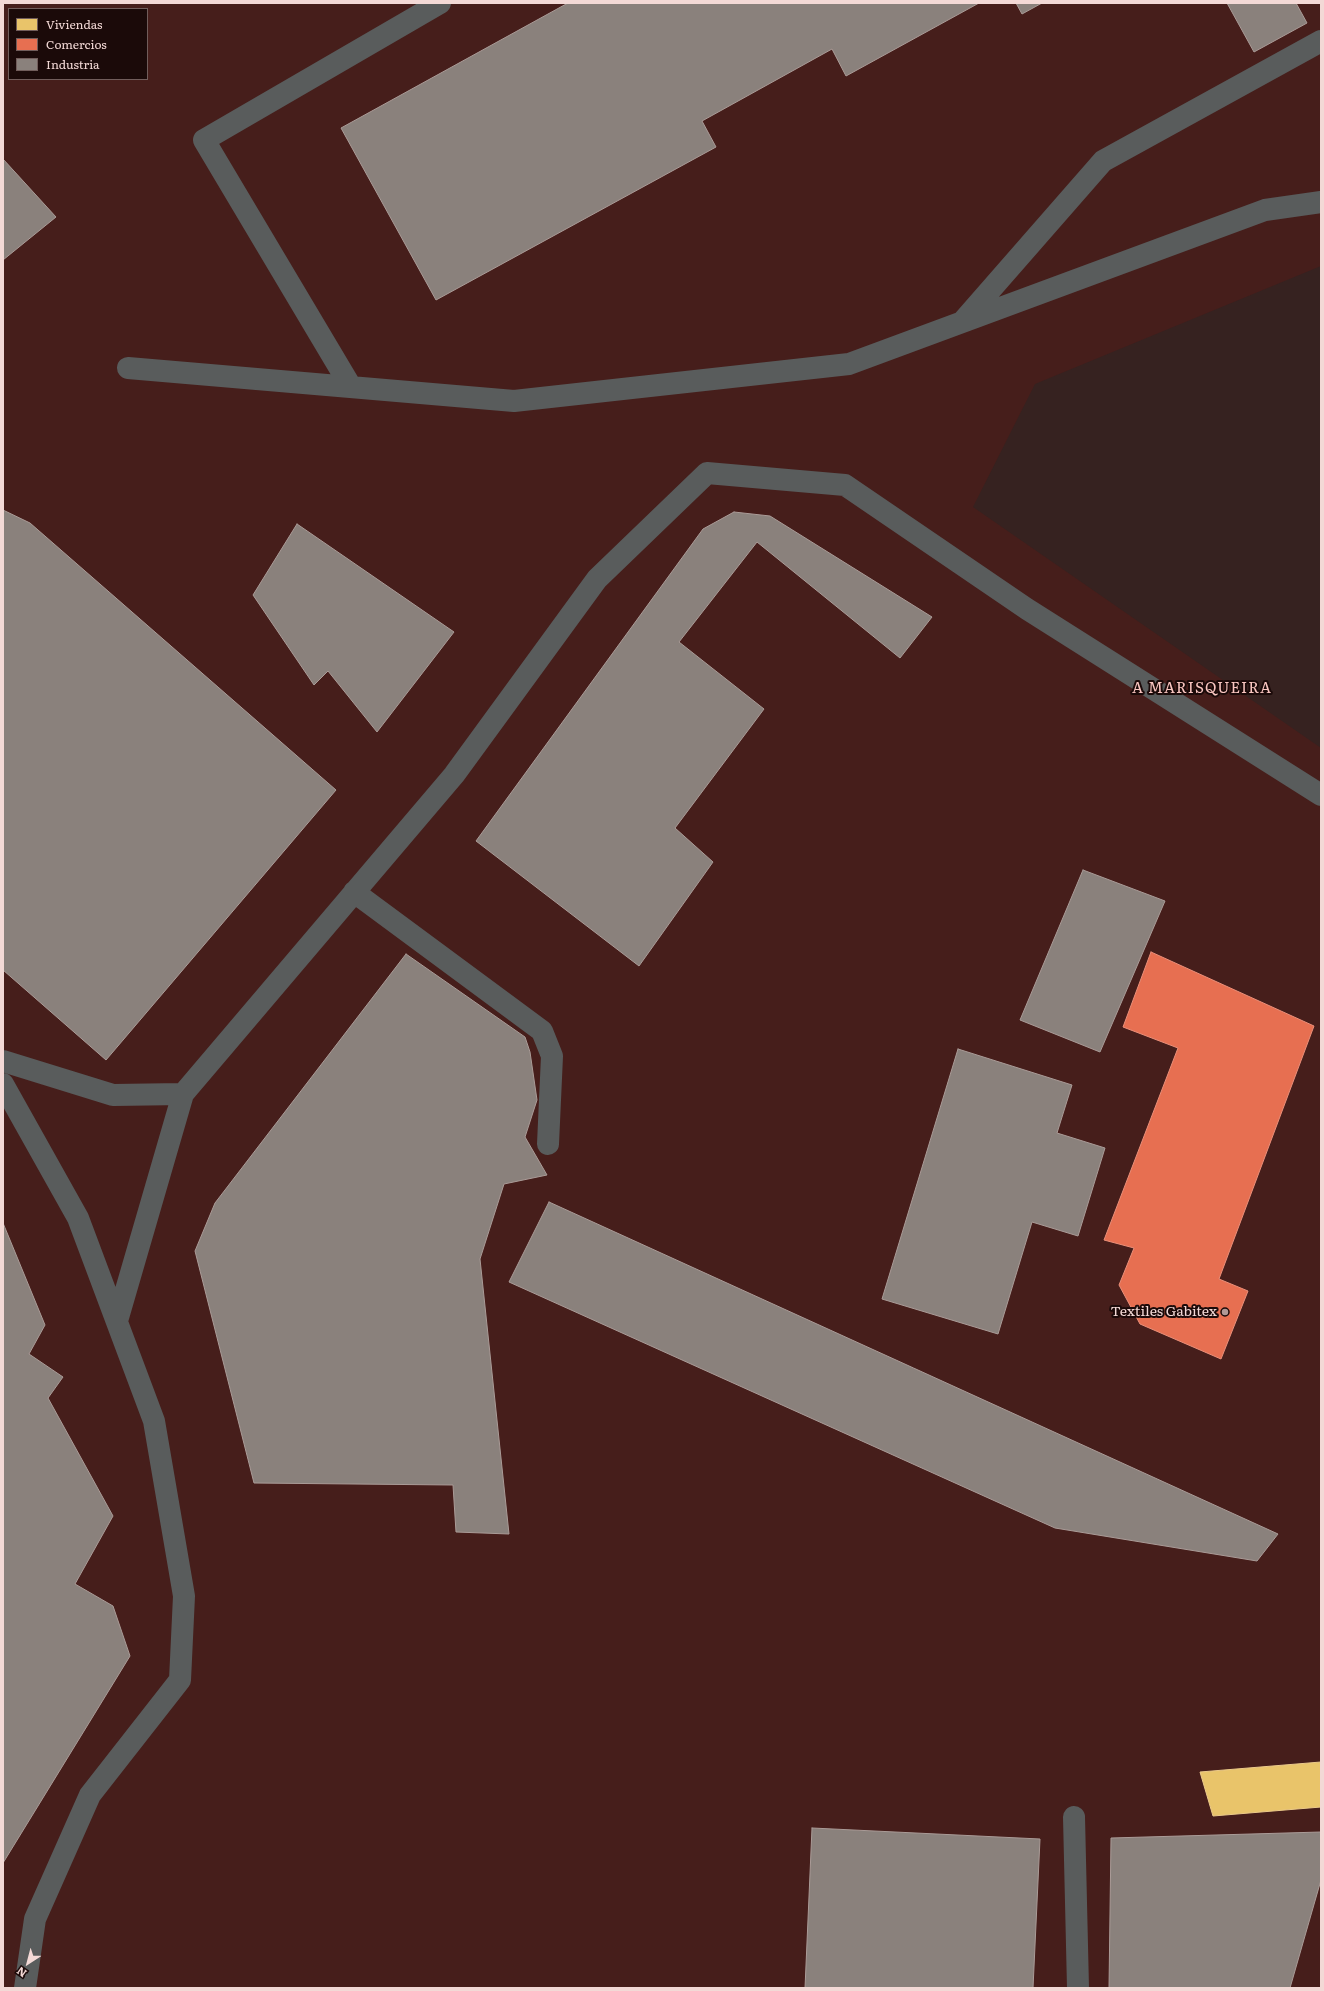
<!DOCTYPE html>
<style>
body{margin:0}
#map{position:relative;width:1324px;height:1991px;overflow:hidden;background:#362220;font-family:Literata,serif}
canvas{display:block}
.frame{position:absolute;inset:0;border:4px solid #f3d9d6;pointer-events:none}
.legend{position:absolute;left:8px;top:8px;width:140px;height:72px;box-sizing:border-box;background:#1b0a09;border:1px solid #715d5b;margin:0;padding:5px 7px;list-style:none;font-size:12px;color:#f3d9d6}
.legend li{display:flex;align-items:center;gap:8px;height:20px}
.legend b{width:20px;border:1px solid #715d5b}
.north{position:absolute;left:8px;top:1943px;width:40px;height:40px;-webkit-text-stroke:3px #1b0a09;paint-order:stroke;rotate:216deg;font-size:11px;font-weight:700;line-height:16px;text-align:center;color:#f3d9d6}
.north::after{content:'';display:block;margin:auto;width:14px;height:18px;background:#f3d9d6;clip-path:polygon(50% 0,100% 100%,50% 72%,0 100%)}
</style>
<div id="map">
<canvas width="1324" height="1991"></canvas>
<div class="frame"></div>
<ul class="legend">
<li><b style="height:11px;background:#e9c46a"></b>Viviendas</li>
<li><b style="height:11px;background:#e76f51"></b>Comercios</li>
<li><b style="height:11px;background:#8a817c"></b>Industria</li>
</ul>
<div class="north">N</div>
</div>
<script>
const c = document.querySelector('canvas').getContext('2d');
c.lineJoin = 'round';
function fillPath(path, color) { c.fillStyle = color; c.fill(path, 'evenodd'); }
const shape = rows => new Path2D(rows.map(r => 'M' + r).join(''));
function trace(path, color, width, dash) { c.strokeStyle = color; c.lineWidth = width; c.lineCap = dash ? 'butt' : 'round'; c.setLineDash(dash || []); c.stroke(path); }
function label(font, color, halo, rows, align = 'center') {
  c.font = font + ' Literata,serif'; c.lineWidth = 4; c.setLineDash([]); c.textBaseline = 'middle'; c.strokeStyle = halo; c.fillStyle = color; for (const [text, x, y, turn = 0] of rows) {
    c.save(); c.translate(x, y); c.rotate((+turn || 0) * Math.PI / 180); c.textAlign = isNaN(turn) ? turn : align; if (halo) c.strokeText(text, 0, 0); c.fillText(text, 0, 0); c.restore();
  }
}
const built = shape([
 [3,3,1321,3,1321,266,1035,384,973,507,1321,748,1321,1988,3,1988],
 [9,9,147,9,147,79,9,79]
]);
const homes = shape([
 [1321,1762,1321,1807,1213,1816,1200,1772,1321,1762]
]);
const shops = shape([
 [1151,952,1314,1026,1219,1279,1248,1291,1221,1359,1140,1324,1119,1285,1134,1248,1104,1240,1178,1048,1123,1027,1151,952]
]);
const industry = shape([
 [568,3,979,3,846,76,832,49,702,121,716,147,436,300,341,128,568,3],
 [1016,3,1042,3,1022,14,1016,3],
 [1227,3,1296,3,1307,23,1254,52,1227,3],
 [3,159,56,217,3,260,3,159],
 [3,510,30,523,336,790,106,1060,3,970,3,510],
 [734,512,770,516,932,617,900,658,757,542,679,642,764,709,675,828,713,862,639,966,476,841,703,529,734,512],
 [297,524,454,632,377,732,328,671,314,685,253,595,297,524],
 [1083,870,1165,901,1100,1052,1020,1020,1083,870],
 [406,954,525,1037,530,1052,537,1100,525,1137,547,1175,504,1184,480,1259,509,1534,456,1532,453,1485,254,1483,195,1251,215,1203,406,954],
 [958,1049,1072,1085,1057,1133,1105,1148,1078,1236,1032,1222,998,1334,882,1299,958,1049],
 [549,1202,1278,1534,1257,1561,1055,1528,509,1282,549,1202],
 [3,1223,45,1325,29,1354,63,1377,48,1398,113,1516,75,1584,113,1606,130,1656,3,1863,3,1223],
 [812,1828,1040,1839,1033,1988,805,1988,812,1828],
 [1321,1832,1321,1880,1290,1988,1109,1988,1111,1838,1321,1832]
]);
const minor = shape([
 [964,320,1103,161,1321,41],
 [128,368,514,401,849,364,1265,210,1321,202],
 [351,387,204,140,440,3],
 [354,892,542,1031,552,1056,548,1144],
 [3,1061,113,1095,183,1094],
 [3,1084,78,1218,154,1421,184,1596,180,1680,90,1795,35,1919,25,1988],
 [117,1321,183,1094,454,775,597,579,707,473,845,485,1027,609,1321,795],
 [1074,1817,1078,1988]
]);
const markers = [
 [1225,1312,4,"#b19996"]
];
const poiNames = [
 ["Textiles Gabitex",1217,1312]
];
const neighbourhoodNames = [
 ["A MARISQUEIRA",1202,689]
];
fillPath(built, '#461e1b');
fillPath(homes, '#e9c46a');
trace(homes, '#ecca8a', 1);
fillPath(shops, '#e76f51');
trace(shops, '#eb8f79', 1);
fillPath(industry, '#8a817c');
trace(industry, '#aa9b97', 1);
trace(minor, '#595c5c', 22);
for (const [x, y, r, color] of markers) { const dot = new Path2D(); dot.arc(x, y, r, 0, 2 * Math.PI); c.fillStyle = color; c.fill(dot); trace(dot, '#1b0a09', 1.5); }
label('14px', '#f3d9d6', '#1b0a09', poiNames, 'right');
c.letterSpacing = '1px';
label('15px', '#fac6c1', '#1b0a09', neighbourhoodNames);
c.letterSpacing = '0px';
</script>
